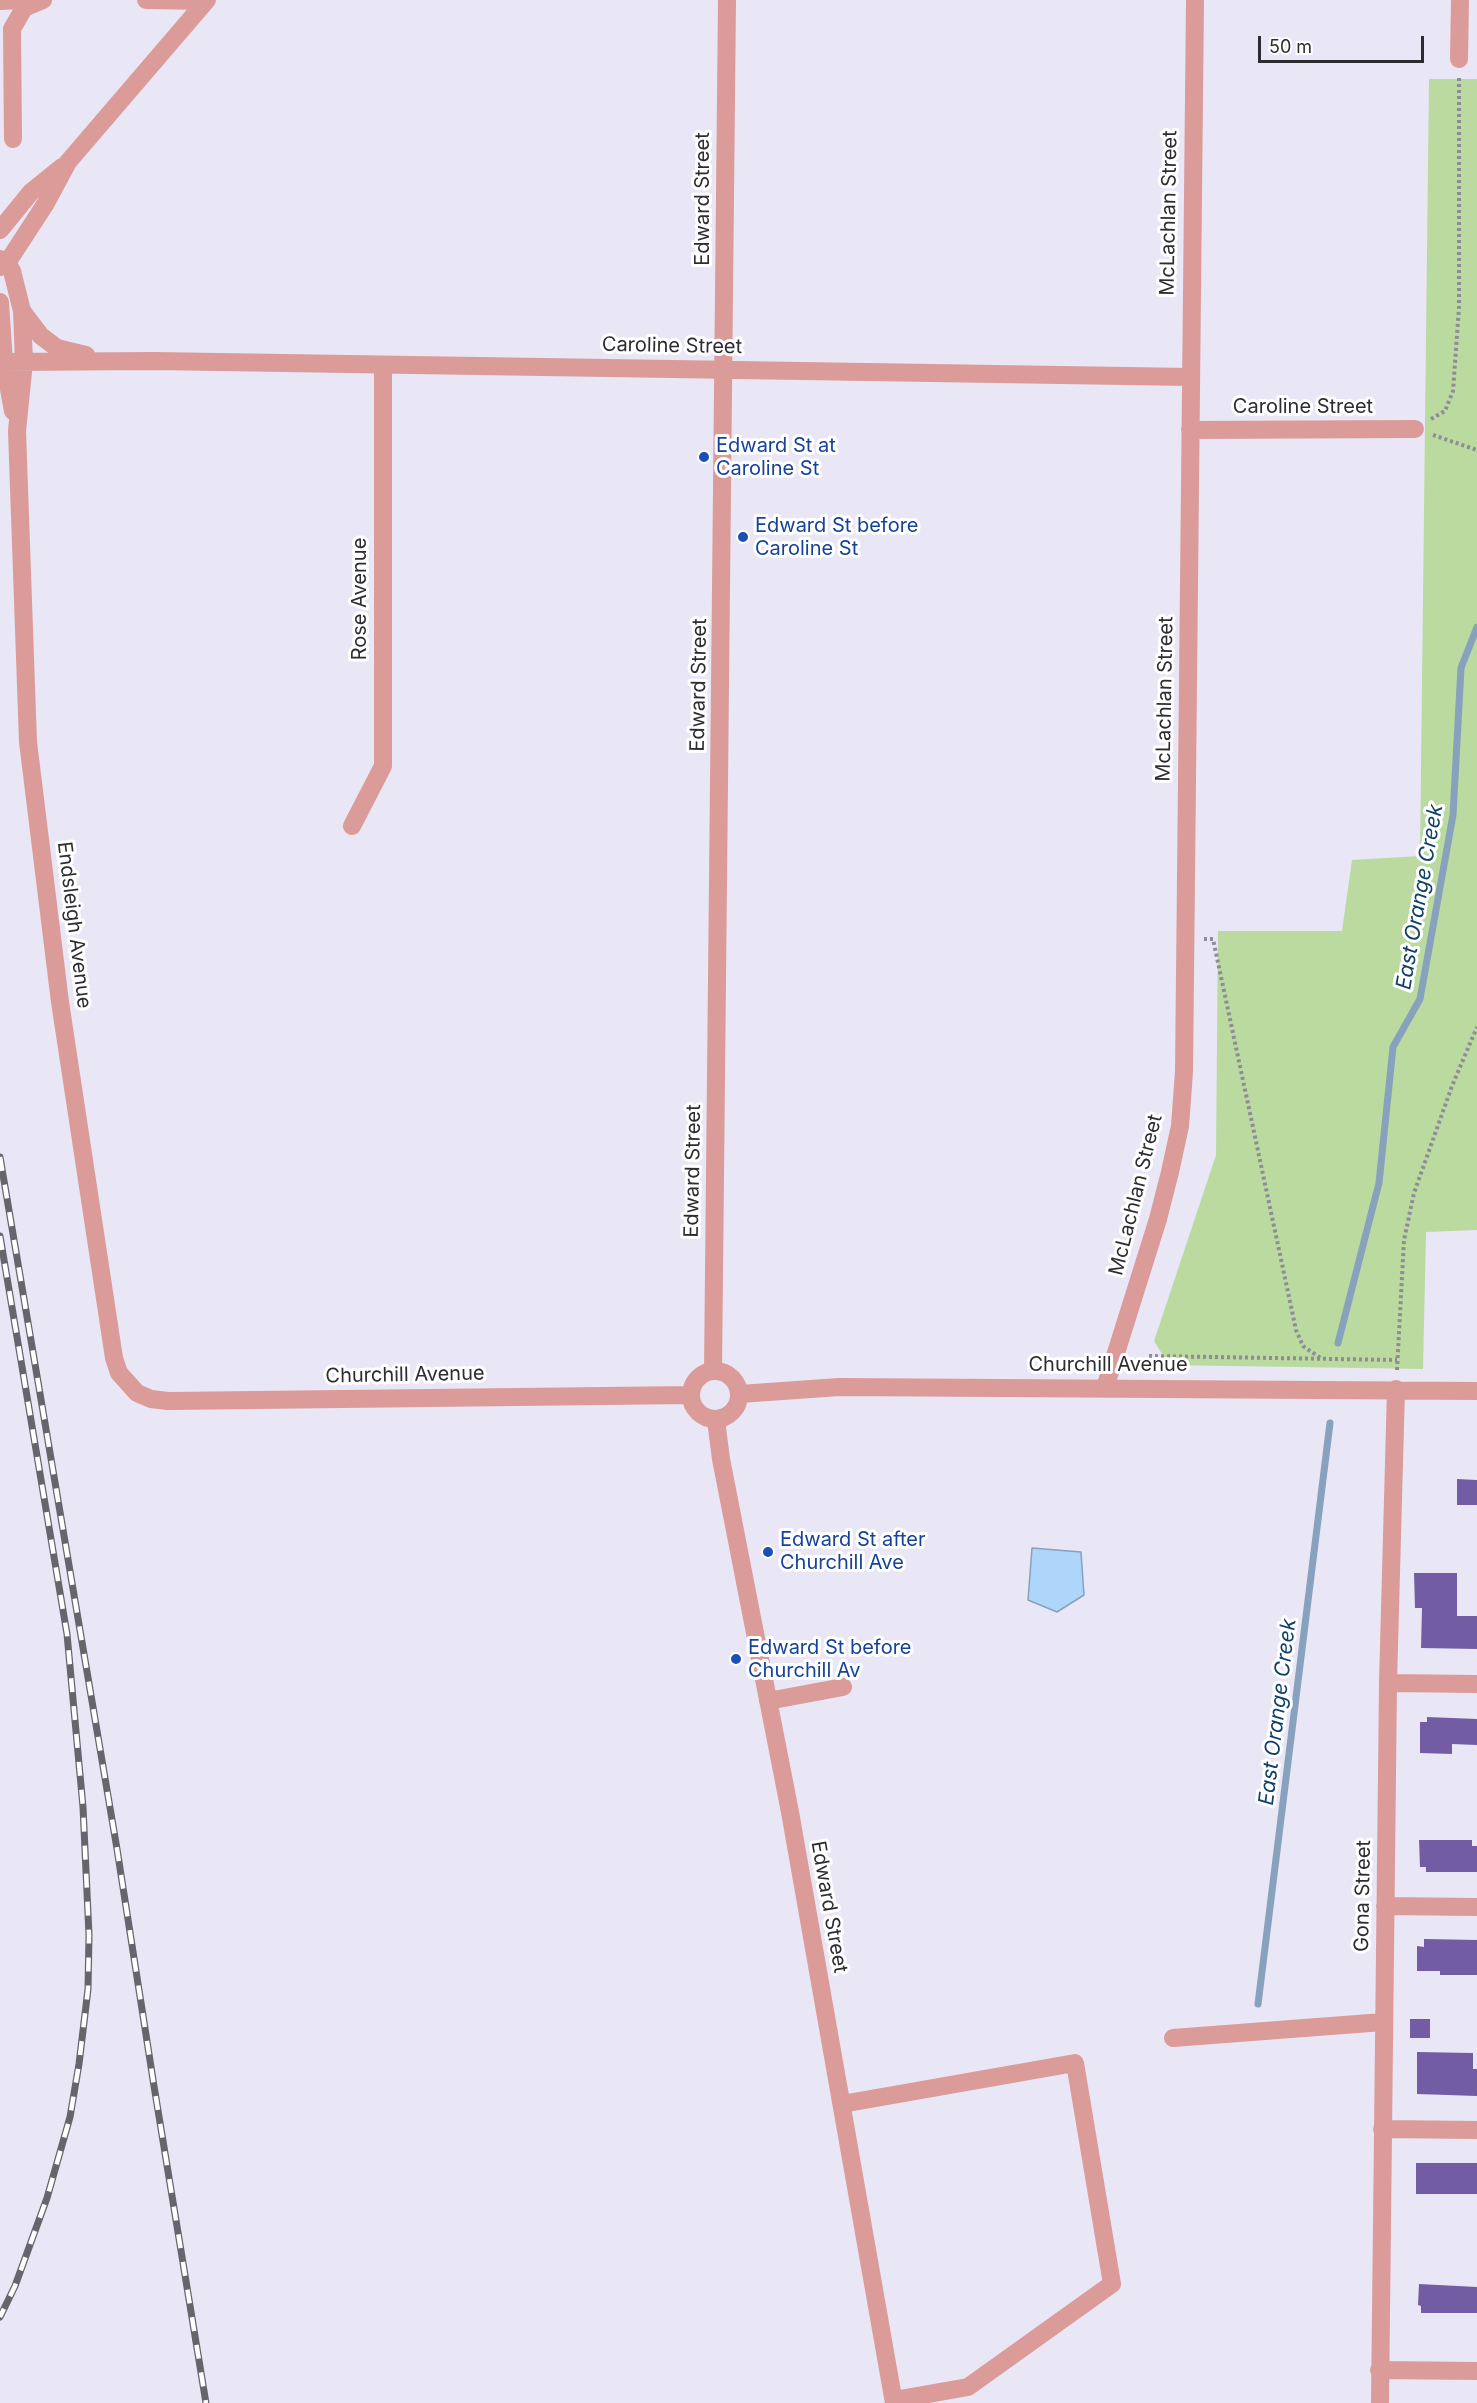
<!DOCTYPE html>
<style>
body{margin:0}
#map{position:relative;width:1477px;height:2403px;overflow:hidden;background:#e9e6f6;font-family:Inter,sans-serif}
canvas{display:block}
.scale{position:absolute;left:1258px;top:36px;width:166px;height:27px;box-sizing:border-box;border:3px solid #2e2c32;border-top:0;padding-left:8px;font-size:18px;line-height:21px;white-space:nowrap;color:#2e2c32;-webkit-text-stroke:4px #fff;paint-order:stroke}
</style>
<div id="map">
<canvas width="1477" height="2403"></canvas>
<div class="scale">50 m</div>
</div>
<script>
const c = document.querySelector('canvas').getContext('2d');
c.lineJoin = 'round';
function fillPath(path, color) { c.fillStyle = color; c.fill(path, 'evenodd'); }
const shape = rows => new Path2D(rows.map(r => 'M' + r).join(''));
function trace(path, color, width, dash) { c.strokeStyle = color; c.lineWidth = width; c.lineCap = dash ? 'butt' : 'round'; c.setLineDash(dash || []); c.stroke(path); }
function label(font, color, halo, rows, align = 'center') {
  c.font = font + ' Inter,sans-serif'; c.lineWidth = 6; c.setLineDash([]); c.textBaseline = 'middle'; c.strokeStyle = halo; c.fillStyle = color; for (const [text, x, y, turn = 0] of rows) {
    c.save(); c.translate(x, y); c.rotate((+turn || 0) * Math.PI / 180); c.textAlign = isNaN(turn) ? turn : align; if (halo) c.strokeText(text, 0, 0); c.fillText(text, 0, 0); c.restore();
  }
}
const green = shape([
 [1429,79,1477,79,1477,1230,1426,1232,1423,1369,1169,1365,1154,1341,1216,1155,1218,931,1342,931,1352,860,1420,856]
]);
const water = shape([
 [1032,1548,1081,1552,1084,1595,1057,1612,1028,1600,1032,1548]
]);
const stream = shape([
 [1338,1343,1379,1183,1393,1047,1420,999,1453,815,1461,668,1477,627],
 [1258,2004,1330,1423]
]);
const building = shape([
 [1457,1479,1477,1480,1477,1505,1457,1505],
 [1414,1573,1457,1573,1457,1616,1477,1616,1477,1649,1421,1648,1422,1608,1415,1608],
 [1427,1717,1477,1719,1477,1745,1452,1744,1452,1754,1420,1753,1420,1722,1427,1722],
 [1419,1840,1472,1840,1472,1846,1477,1846,1477,1872,1426,1872,1426,1867,1420,1867],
 [1424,1939,1477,1940,1477,1975,1440,1975,1440,1971,1417,1971,1417,1946,1424,1947],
 [1410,2019,1430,2019,1430,2038,1410,2038],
 [1417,2052,1473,2053,1473,2069,1477,2069,1477,2096,1417,2094],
 [1416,2163,1477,2163,1477,2194,1416,2194],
 [1419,2284,1477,2287,1477,2313,1421,2313,1421,2306,1418,2305]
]);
const path = shape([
 [1431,419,1445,411,1453,391,1459,307,1459,76],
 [1433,435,1477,450],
 [1204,939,1213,939,1296,1330,1303,1346,1322,1359],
 [1149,1356,1397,1360],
 [1397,1370,1404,1240,1414,1193,1452,1086,1477,1027]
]);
const minor = shape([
 [146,0,206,1],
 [0,1,22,0],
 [1459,59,1460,0],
 [13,139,12,29,24,8,43,0],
 [0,230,31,192,62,167],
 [0,259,7,263,12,271,22,311,24,362,17,431,28,742,60,1002,114,1358,119,1373,137,1393,151,1399,168,1401,691,1395],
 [0,267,7,263,46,203,68,162,207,0],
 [0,302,4,362,13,411],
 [22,311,41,336,57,348,86,355],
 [4,362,154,361,1190,377],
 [1190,430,1415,429],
 [352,826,383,766,383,365],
 '691 1395a24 24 0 1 1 48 0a24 24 0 1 1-48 0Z',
 [713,1371,727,0],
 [1105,1388,1158,1219,1170,1172,1180,1126,1184,1072,1195,0],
 [740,1394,839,1387,1477,1391],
 [716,1420,721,1459,790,1812,894,2403],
 [1388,1683,1477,1684],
 [768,1701,843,1687],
 [1385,1906,1477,1907],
 [1173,2038,1383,2022],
 [842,2104,1075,2063,1112,2284,968,2387,894,2400],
 [1382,2129,1477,2130],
 [1379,2370,1477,2371],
 [1380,2403,1388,1683,1396,1389]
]);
const rail = shape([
 [0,1157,117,1849,154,2086,206,2403],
 [0,1236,67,1634,83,1807,89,1935,88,1989,79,2064,70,2117,47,2198,15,2286,0,2317]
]);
const markers = [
 [704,457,6,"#1a4fb4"],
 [743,537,6,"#1a4fb4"],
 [768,1552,6,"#1a4fb4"],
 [736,1659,6,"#1a4fb4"]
];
const streetNames = [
 ["Edward Street",703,199,-90],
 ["McLachlan Street",1169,213,-89],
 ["Caroline Street",672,346,1],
 ["Caroline Street",1303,407],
 ["Rose Avenue",360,599,-90],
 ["Edward Street",699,685,-89],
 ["McLachlan Street",1165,699,-89],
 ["Endsleigh Avenue",74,925,83],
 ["Edward Street",693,1171,-89],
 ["McLachlan Street",1136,1195,-76],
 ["Churchill Avenue",1108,1365],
 ["Churchill Avenue",405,1375,-1],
 ["Gona Street",1363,1896,-89],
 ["Edward Street",829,1907,80]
];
const transitNames = [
 ["Edward St at",716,446],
 ["Caroline St",716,469],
 ["Edward St before",755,526],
 ["Caroline St",755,549],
 ["Edward St after",780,1540],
 ["Churchill Ave",780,1563],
 ["Edward St before",748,1648],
 ["Churchill Av",748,1671]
];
const waterNames = [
 ["East Orange Creek",1420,897,-80],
 ["East Orange Creek",1278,1712,-83]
];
fillPath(green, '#bada9f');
fillPath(water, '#aed5fa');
trace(water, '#88a2be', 1.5);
trace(stream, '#88a2be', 7);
fillPath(building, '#725da4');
trace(path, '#8f8c97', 4, [3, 3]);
trace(minor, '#db9b98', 18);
trace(rail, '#66646d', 7);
trace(rail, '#fff', 4.5, [14]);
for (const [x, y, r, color] of markers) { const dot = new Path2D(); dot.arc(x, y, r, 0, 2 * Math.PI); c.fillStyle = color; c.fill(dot); trace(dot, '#fff', 2); }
label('20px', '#2e2c32', '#fff', streetNames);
label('20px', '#164399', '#fff', transitNames, 'left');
label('italic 21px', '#0f4067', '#fff', waterNames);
</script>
